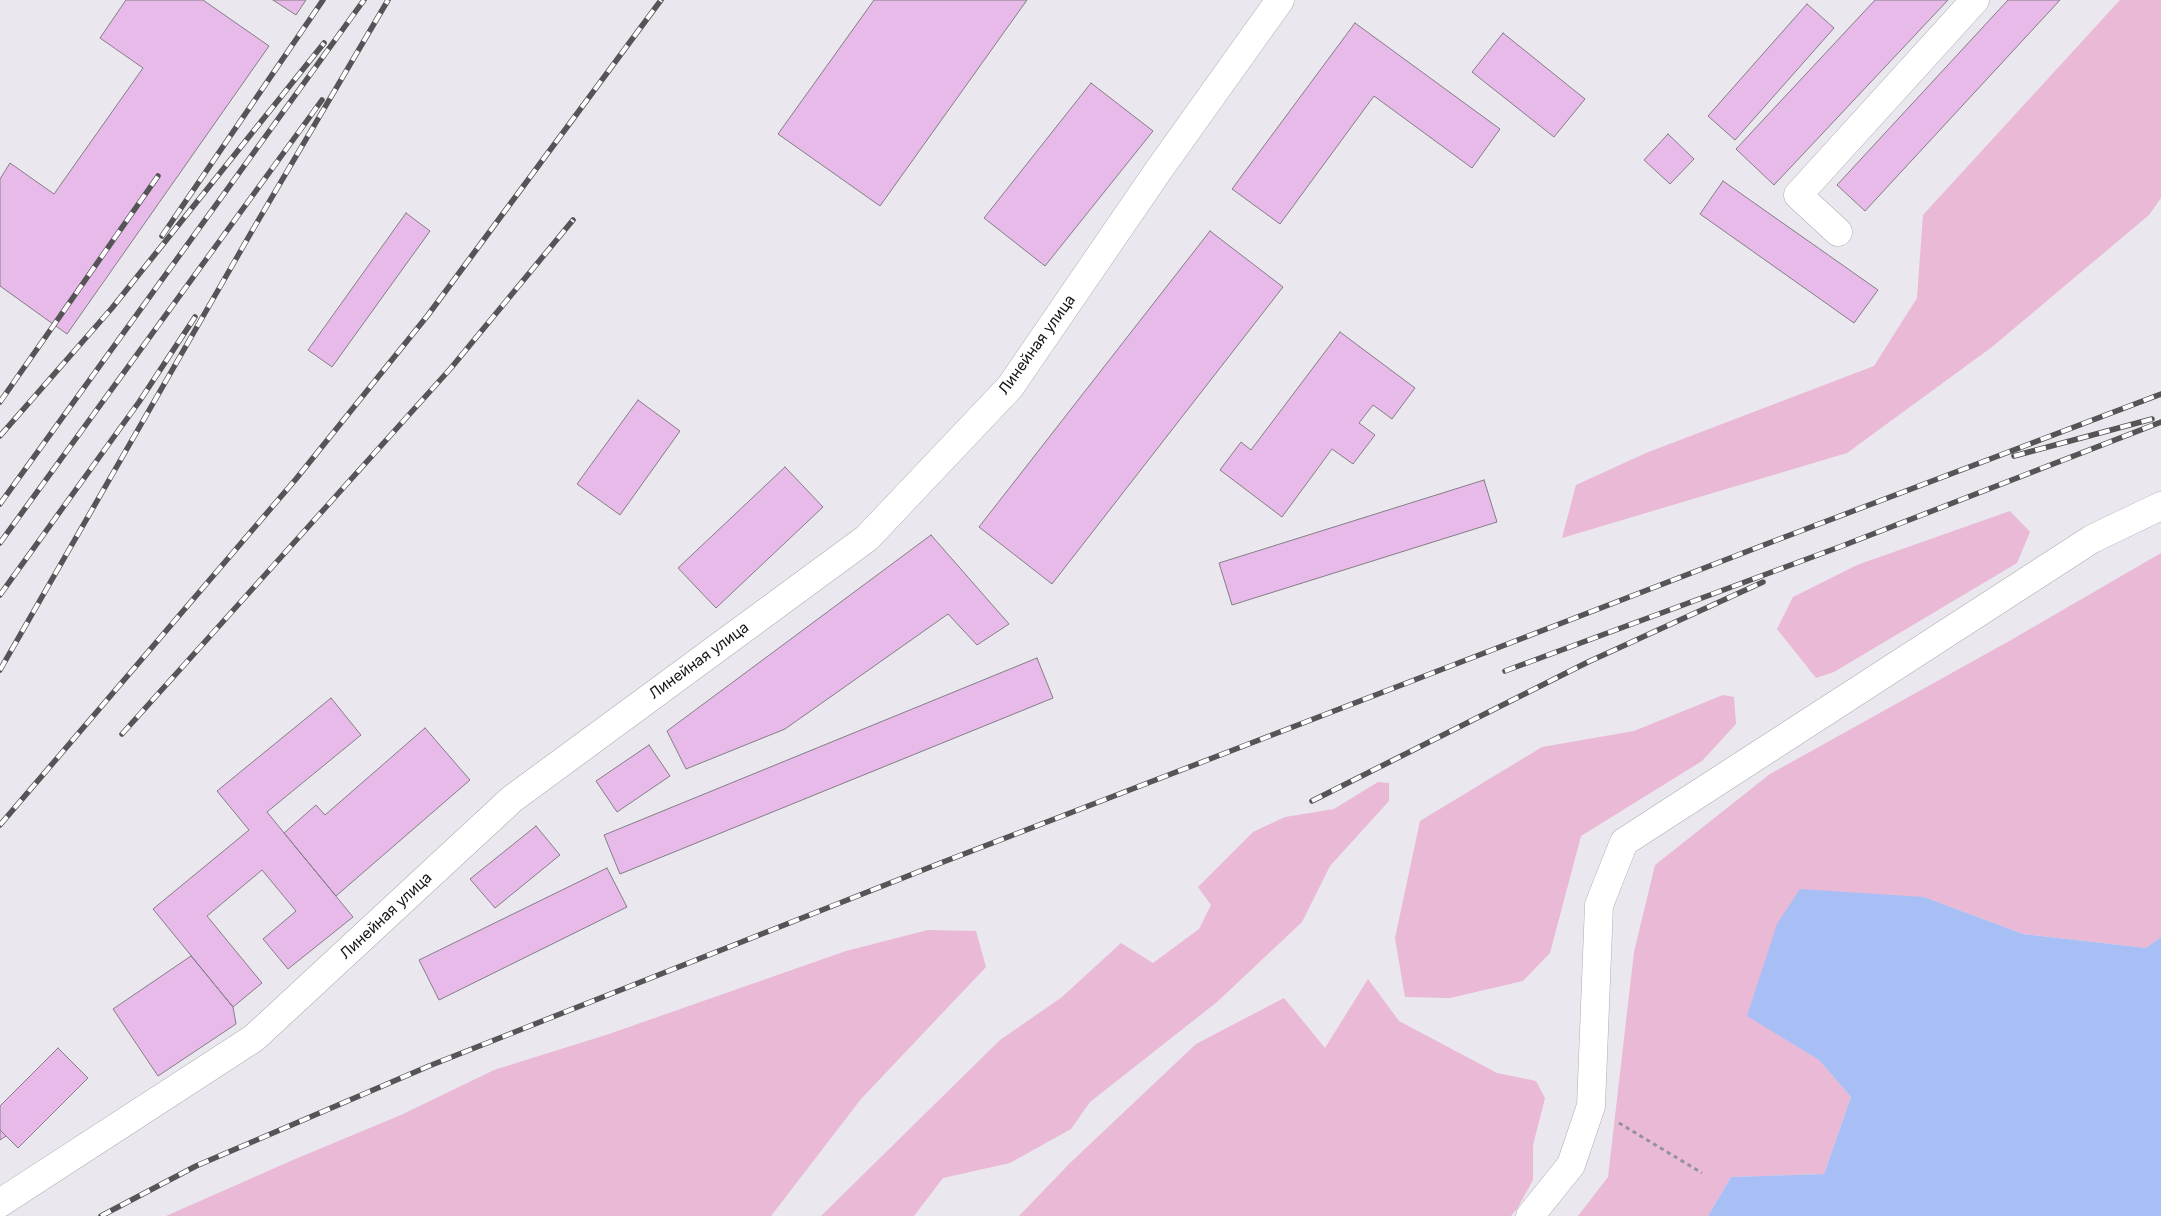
<!DOCTYPE html>
<meta charset="utf-8">
<style>
body{margin:0}
canvas{display:block;background:#eae7ee}
</style>
<canvas width="2161" height="1216"></canvas>
<script>
const c = document.querySelector('canvas').getContext('2d');
c.lineJoin = 'round';
function fillPath(path, color) { c.fillStyle = color; c.fill(path, 'evenodd'); }
const shape = rows => new Path2D(rows.map(r => 'M' + r).join(''));
function trace(path, color, width, dash) { c.strokeStyle = color; c.lineWidth = width; c.lineCap = dash ? 'butt' : 'round'; c.setLineDash(dash || []); c.stroke(path); }
function label(font, color, halo, rows, align = 'center') {
  c.font = font + ' Inter,sans-serif'; c.lineWidth = 5; c.setLineDash([]); c.textBaseline = 'middle'; c.strokeStyle = halo; c.fillStyle = color; for (const [text, x, y, turn = 0] of rows) {
    c.save(); c.translate(x, y); c.rotate((+turn || 0) * Math.PI / 180); c.textAlign = isNaN(turn) ? turn : align; if (halo) c.strokeText(text, 0, 0); c.fillText(text, 0, 0); c.restore();
  }
}
const green = shape([
 [2120,0,2161,0,2161,198,2149,215,1992,347,1847,453,1562,538,1576,485,1646,453,1874,366,1917,298,1923,215],
 [2010,511,2030,532,2017,563,1834,672,1816,678,1777,629,1793,597,1857,565],
 [2161,553,2161,937,2146,948,2023,934,1924,897,1747,1015,1819,1060,1851,1097,1824,1174,1731,1177,1708,1216,1578,1216,1608,1177,1634,952,1655,865,1770,774,2011,640],
 [1723,695,1734,697,1736,724,1702,761,1581,836,1550,953,1523,981,1450,998,1405,997,1395,938,1420,821,1542,747,1634,731],
 [1378,782,1389,783,1389,801,1330,866,1302,922,1217,1002,1090,1102,1071,1129,1010,1163,943,1178,914,1216,821,1216,1000,1040,1062,997,1121,943,1153,963,1199,929,1211,905,1198,887,1253,832,1285,817,1334,809],
 [928,930,976,931,986,967,861,1099,771,1216,166,1216,293,1160,401,1115,494,1070,609,1034,846,951],
 [1368,979,1399,1021,1497,1073,1536,1081,1545,1098,1533,1145,1533,1180,1517,1209,1511,1216,1019,1216,1070,1163,1196,1044,1284,998,1325,1048]
]);
const water = shape([
 [1800,889,1924,897,2023,934,2146,948,2161,937,2161,1216,1708,1216,1731,1177,1824,1174,1851,1097,1819,1060,1747,1016,1777,924]
]);
const building = shape([
 [126,0,203,0,269,46,67,334,0,286,0,179,10,163,54,194,143,68,100,38,126,0],
 [273,0,306,0,296,15,273,0],
 [874,0,1027,0,880,206,778,134,874,0],
 [1875,0,1948,0,1774,185,1736,149,1875,0],
 [2008,0,2060,0,1865,211,1837,185,2008,0],
 [1807,4,1834,28,1735,140,1708,116,1807,4],
 [1355,23,1500,129,1472,168,1374,96,1280,224,1232,189,1355,23],
 [1503,33,1585,99,1554,137,1472,72,1503,33],
 [1091,83,1153,131,1045,266,984,218,1091,83],
 [1668,134,1694,159,1670,184,1644,160,1668,134],
 [1723,181,1878,290,1854,323,1700,214,1723,181],
 [406,213,430,231,332,367,308,350,406,213],
 [1210,231,1283,287,1052,584,979,527,1210,231],
 [1340,332,1415,388,1392,419,1373,405,1359,423,1375,435,1353,464,1332,449,1282,517,1220,470,1241,442,1251,450,1340,332],
 [638,400,680,431,620,515,577,484,638,400],
 [785,467,823,507,716,608,678,568,785,467],
 [1484,480,1497,522,1232,605,1219,563,1484,480],
 [931,535,1009,624,977,645,948,614,785,729,686,769,667,731,931,535],
 [1037,658,1053,698,620,874,604,835,1037,658],
 [331,698,361,735,267,812,353,917,288,969,263,939,296,911,262,870,207,916,262,983,233,1007,153,909,249,830,217,791,331,698],
 [425,728,470,780,336,896,284,833,316,805,325,815,425,728],
 [649,745,670,776,617,812,596,781,649,745],
 [536,826,560,855,495,908,470,879,536,826],
 [607,868,627,907,439,1000,419,960,607,868],
 [191,956,233,1007,236,1024,158,1076,113,1009,191,956],
 [58,1048,88,1078,18,1148,0,1130,0,1106,58,1048],
 [0,1130,6,1136,0,1140,0,1130]
]);
const path = shape([
 [1619,1123,1702,1173]
]);
const minor = shape([
 [1838,232,1798,195,1975,0],
 [0,1203,254,1038,512,799,867,538,1010,387,1158,171,1280,0],
 [1530,1216,1571,1165,1591,1106,1599,905,1624,842,2092,539,2161,506]
]);
const rail = shape([
 [162,236,323,0],
 [0,402,158,176],
 [0,436,112,308,324,43],
 [2014,456,2152,419],
 [0,504,364,0],
 [0,543,322,100],
 [0,595,139,402,195,317],
 [0,670,252,231,388,0],
 [1505,671,1842,546,2161,422],
 [122,734,451,368,573,220],
 [1312,801,1588,662,1763,582],
 [0,825,296,479,428,315,661,0],
 [101,1216,196,1166,429,1066,938,864,1769,543,2161,394]
]);
const streetNames = [
 ["Линейная улица",1037,345,-54],
 ["Линейная улица",699,661,-36],
 ["Линейная улица",386,916,-43]
];
fillPath(green, '#e9b9d5');
fillPath(water, '#a8bff6');
fillPath(building, '#e7baea');
trace(building, '#837e83', 1);
trace(minor, '#afacb3', 29);
trace(path, '#949297', 3, [4, 4]);
trace(minor, '#fff', 28);
trace(rail, '#565457', 5.5);
trace(rail, '#fff', 4, [11]);
label('15px', '#151416', '#fff', streetNames);
</script>
